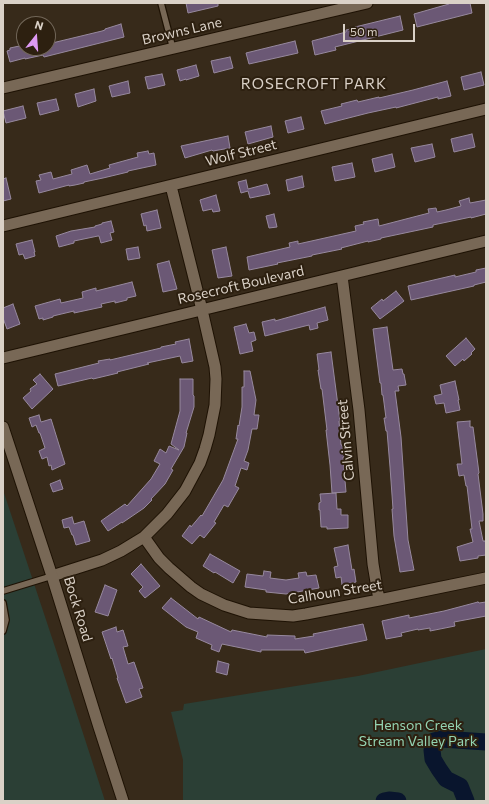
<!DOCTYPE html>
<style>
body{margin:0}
#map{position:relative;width:489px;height:804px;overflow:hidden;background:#372a1a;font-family:Commissioner,sans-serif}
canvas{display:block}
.frame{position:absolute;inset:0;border:4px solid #dad1c7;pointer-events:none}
.north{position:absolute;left:16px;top:16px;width:40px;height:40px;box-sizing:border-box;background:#2d2010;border:1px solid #726759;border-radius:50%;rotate:17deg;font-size:11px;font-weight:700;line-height:16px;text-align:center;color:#dad1c7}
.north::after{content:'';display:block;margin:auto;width:14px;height:18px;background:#dd99f3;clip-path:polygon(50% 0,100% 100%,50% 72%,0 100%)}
.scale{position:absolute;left:343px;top:24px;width:72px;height:18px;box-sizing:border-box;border:2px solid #dad1c7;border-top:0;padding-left:5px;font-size:12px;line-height:14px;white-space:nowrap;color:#dad1c7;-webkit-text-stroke:3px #2d2010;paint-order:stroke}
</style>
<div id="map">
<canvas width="489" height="804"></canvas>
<div class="frame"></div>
<div class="north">N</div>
<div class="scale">50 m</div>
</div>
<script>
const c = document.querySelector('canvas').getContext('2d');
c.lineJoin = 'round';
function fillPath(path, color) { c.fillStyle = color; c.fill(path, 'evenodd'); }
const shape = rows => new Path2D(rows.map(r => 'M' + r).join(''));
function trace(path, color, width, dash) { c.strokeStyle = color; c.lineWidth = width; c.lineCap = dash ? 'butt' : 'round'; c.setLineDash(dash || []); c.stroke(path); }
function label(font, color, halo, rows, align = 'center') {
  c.font = font + ' Commissioner,sans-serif'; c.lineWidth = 4; c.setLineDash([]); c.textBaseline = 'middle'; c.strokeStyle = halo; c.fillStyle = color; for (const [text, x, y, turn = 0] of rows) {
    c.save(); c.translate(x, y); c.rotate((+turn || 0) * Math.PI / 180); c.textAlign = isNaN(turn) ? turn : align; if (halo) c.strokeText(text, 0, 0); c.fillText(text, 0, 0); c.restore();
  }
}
const green = shape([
 [3,490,57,653,105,801,3,801],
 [486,649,486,801,183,801,183,760,171,712,183,710,184,704,358,676]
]);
const river = shape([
 [384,801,389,800,398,801],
 [466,801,460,786,446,779,439,769,433,759,432,750,434,741,442,739,486,742]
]);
const building = shape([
 [186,3,218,3,218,6,188,13,186,3],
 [448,3,470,3,472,13,417,27,414,14,449,4,448,3],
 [400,16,403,30,335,47,336,50,315,55,312,41,346,32,346,30,355,28,355,27,400,16],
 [121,24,124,37,44,57,43,55,25,59,25,58,10,62,7,51,10,50,10,48,24,45,24,48,48,48,48,44,102,31,105,30,105,29,121,24],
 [295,41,298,53,249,64,246,53,295,41],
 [230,57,233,68,214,73,211,61,230,57],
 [196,65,199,76,186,80,186,79,180,81,177,70,196,65],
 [481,72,484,85,464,90,461,77,481,72],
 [162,74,165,85,148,89,145,77,162,74],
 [128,81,130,93,112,97,109,86,128,81],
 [447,81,451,96,438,99,438,97,396,108,396,107,368,113,325,124,321,111,342,106,341,104,357,100,358,102,379,97,379,98,413,90,447,81],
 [94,89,96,101,78,107,75,94,94,89],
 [56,99,59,110,40,115,37,103,56,99],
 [23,106,26,118,6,123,3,111,23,106],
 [301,117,304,129,288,133,285,121,301,117],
 [271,126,273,137,248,144,245,132,271,126],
 [472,134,475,147,454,152,451,139,472,134],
 [228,136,230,148,213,151,212,150,185,158,181,146,228,136],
 [432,144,435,157,415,162,411,148,432,144],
 [148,151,149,154,154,153,156,165,128,171,128,172,103,178,84,182,84,183,75,185,69,186,69,185,39,193,36,181,41,180,39,175,51,172,53,179,72,174,71,170,87,165,90,174,110,168,109,165,138,157,137,153,148,151],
 [392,154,395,167,375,172,372,159,392,154],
 [352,163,355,177,335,181,332,167,352,163],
 [302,176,304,187,288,191,286,180,302,176],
 [6,178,11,199,3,201,3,179,6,178],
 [246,180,248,189,267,184,270,194,250,198,248,191,241,193,238,182,246,180],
 [216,195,220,211,213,212,212,209,203,211,200,200,216,195],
 [469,198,470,203,486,200,486,214,471,218,471,217,433,225,433,227,381,238,381,239,368,242,368,241,341,248,342,249,312,255,312,256,277,263,278,264,249,270,247,257,290,247,289,243,298,241,298,244,316,240,356,231,355,226,364,224,363,222,378,219,379,226,429,213,428,209,436,208,437,212,446,210,461,206,459,201,469,198],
 [157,210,161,228,147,231,146,225,144,226,141,214,157,210],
 [274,214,277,227,269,228,266,216,274,214],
 [111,221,114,232,110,233,112,240,101,243,99,236,98,236,74,241,74,243,59,247,56,236,71,231,95,227,95,226,102,224,102,223,111,221],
 [32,240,35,252,34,252,35,256,25,259,23,254,19,255,16,244,32,240],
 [138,247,140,258,128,260,126,249,138,247],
 [226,247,232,276,218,278,212,250,226,247],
 [169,261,177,289,163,292,157,264,169,261],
 [486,268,486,282,474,285,474,286,411,300,408,286,455,275,455,277,476,272,476,270,486,268],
 [132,282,136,296,127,298,127,300,115,303,115,301,101,304,102,307,74,313,74,311,53,316,53,317,43,320,43,318,39,319,35,306,60,299,61,303,83,298,82,292,96,288,96,291,132,282],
 [396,291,404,301,380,319,371,308,382,299,383,301,396,291],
 [13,304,20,324,7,329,3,318,3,308,13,304],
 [325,307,328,320,317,323,318,328,310,330,309,325,265,336,262,322,275,319,275,321,325,307],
 [246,324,249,333,254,332,256,340,251,342,253,351,240,354,234,327,246,324],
 [387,327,393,370,402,369,403,374,404,374,406,385,398,386,399,391,395,391,401,437,408,540,414,570,400,572,394,536,392,509,393,509,390,467,387,431,386,431,384,418,386,418,383,395,382,395,381,383,380,383,373,329,387,327],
 [466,338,475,349,471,353,472,354,464,361,463,359,455,366,446,356,466,338],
 [189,339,193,361,182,363,180,356,147,363,149,364,117,372,118,373,93,379,92,378,58,386,55,374,99,363,98,361,110,359,110,360,161,348,161,347,176,344,175,342,189,339],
 [331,352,340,421,339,421,341,445,342,445,344,457,343,457,346,492,332,493,330,465,326,430,327,430,322,389,321,389,318,370,319,370,317,354,331,352],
 [244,371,250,371,256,400,254,415,259,415,257,429,252,429,248,450,244,461,249,463,247,470,241,468,235,486,239,488,228,507,224,505,214,522,216,523,204,538,200,535,192,544,182,536,190,525,191,527,201,515,202,516,223,480,238,439,236,439,238,425,239,426,242,407,242,387,244,387,244,371],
 [40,374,53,389,32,409,23,398,31,391,30,389,37,384,33,380,40,374],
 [180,379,193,379,193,395,194,396,194,407,186,433,187,433,184,447,171,469,173,470,165,484,151,499,152,500,144,508,122,523,122,522,108,531,101,521,125,504,127,506,151,479,160,464,154,461,160,449,166,453,169,446,179,450,171,444,180,411,180,379],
 [455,381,459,400,458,400,460,410,446,413,444,403,436,404,434,396,442,394,440,385,455,381],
 [39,415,41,422,51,419,65,464,52,470,51,465,49,466,47,457,42,459,39,451,45,448,40,433,39,433,36,425,32,427,29,418,39,415],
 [470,421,470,427,473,427,479,473,478,474,483,514,483,521,479,521,483,541,485,541,486,544,486,555,478,556,478,558,460,561,457,547,473,542,470,529,472,529,467,486,466,486,464,475,459,476,457,464,462,464,457,422,470,421],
 [60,480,63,489,53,492,50,484,60,480],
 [336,493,337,509,341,509,341,515,348,515,348,528,327,529,327,527,321,527,320,510,319,510,319,503,321,502,320,494,336,493],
 [72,517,74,524,84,521,90,541,76,545,73,535,72,535,69,527,64,528,62,520,72,517],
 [348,545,352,570,354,569,356,582,342,585,341,577,336,578,334,567,338,566,334,548,348,545],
 [210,554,240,571,233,583,215,572,214,573,203,566,210,554],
 [141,564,160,586,145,598,139,591,143,587,131,574,141,564],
 [264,571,271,572,270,578,286,580,299,578,298,573,306,572,307,576,316,575,319,588,286,594,266,592,266,590,245,587,247,574,263,576,264,571],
 [105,585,117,590,108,616,95,612,105,585],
 [171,598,198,619,199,617,231,632,232,630,267,637,267,635,295,636,295,639,314,636,313,634,363,624,367,640,305,653,304,650,261,650,261,652,222,644,219,652,211,649,212,645,196,638,198,632,186,627,162,608,171,598],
 [478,602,479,603,486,602,486,616,454,622,455,626,430,631,430,628,418,630,418,629,401,633,402,636,386,639,382,621,409,615,409,618,444,611,478,602],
 [116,627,117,632,123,630,128,646,123,647,128,664,134,662,143,688,139,689,142,697,126,703,117,678,118,678,112,658,111,659,102,632,116,627],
 [218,661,229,664,227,675,216,672,218,661]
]);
const service = shape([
 [161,3,173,49],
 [3,591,52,576],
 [3,603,6,620,3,631]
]);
const minor = shape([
 [3,88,367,3],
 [3,226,486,109],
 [342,276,359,410,373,564,379,600],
 [3,358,486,241],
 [144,537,159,558,169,568,191,587,201,594,224,605,249,613,278,615,293,616,306,614,379,600,486,578],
 [52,576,102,560,121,551,144,537,167,514,185,491,200,463,205,449,209,435,215,405,216,379,215,367,202,310,171,186]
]);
const secondary = shape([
 [3,427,52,576,99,727,123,801]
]);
const streetNames = [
 ["Browns Lane",182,31,-13],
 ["Wolf Street",241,153,-14],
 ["Rosecroft Boulevard",241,285,-13],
 ["Calvin Street",346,440,-95],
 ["Calhoun Street",335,592,-9],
 ["Bock Road",78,609,73]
];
const parkNames = [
 ["Henson Creek",418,725],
 ["Stream Valley Park",418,741]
];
const neighbourhoodNames = [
 ["ROSECROFT PARK",314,84]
];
fillPath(green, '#2b3f35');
trace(river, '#09152d', 17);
fillPath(building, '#6b5875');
trace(building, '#97899e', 1);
trace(service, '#1e1204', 8);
trace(minor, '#1e1204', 13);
trace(secondary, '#1e1204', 13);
trace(service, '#786856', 5.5);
trace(minor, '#786856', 11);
trace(secondary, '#786856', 11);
label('14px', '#dad1c7', '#2d2010', streetNames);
label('14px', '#93d3b2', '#2d2010', parkNames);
c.letterSpacing = '1px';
label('15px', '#dad1c7', '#2d2010', neighbourhoodNames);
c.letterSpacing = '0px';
</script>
